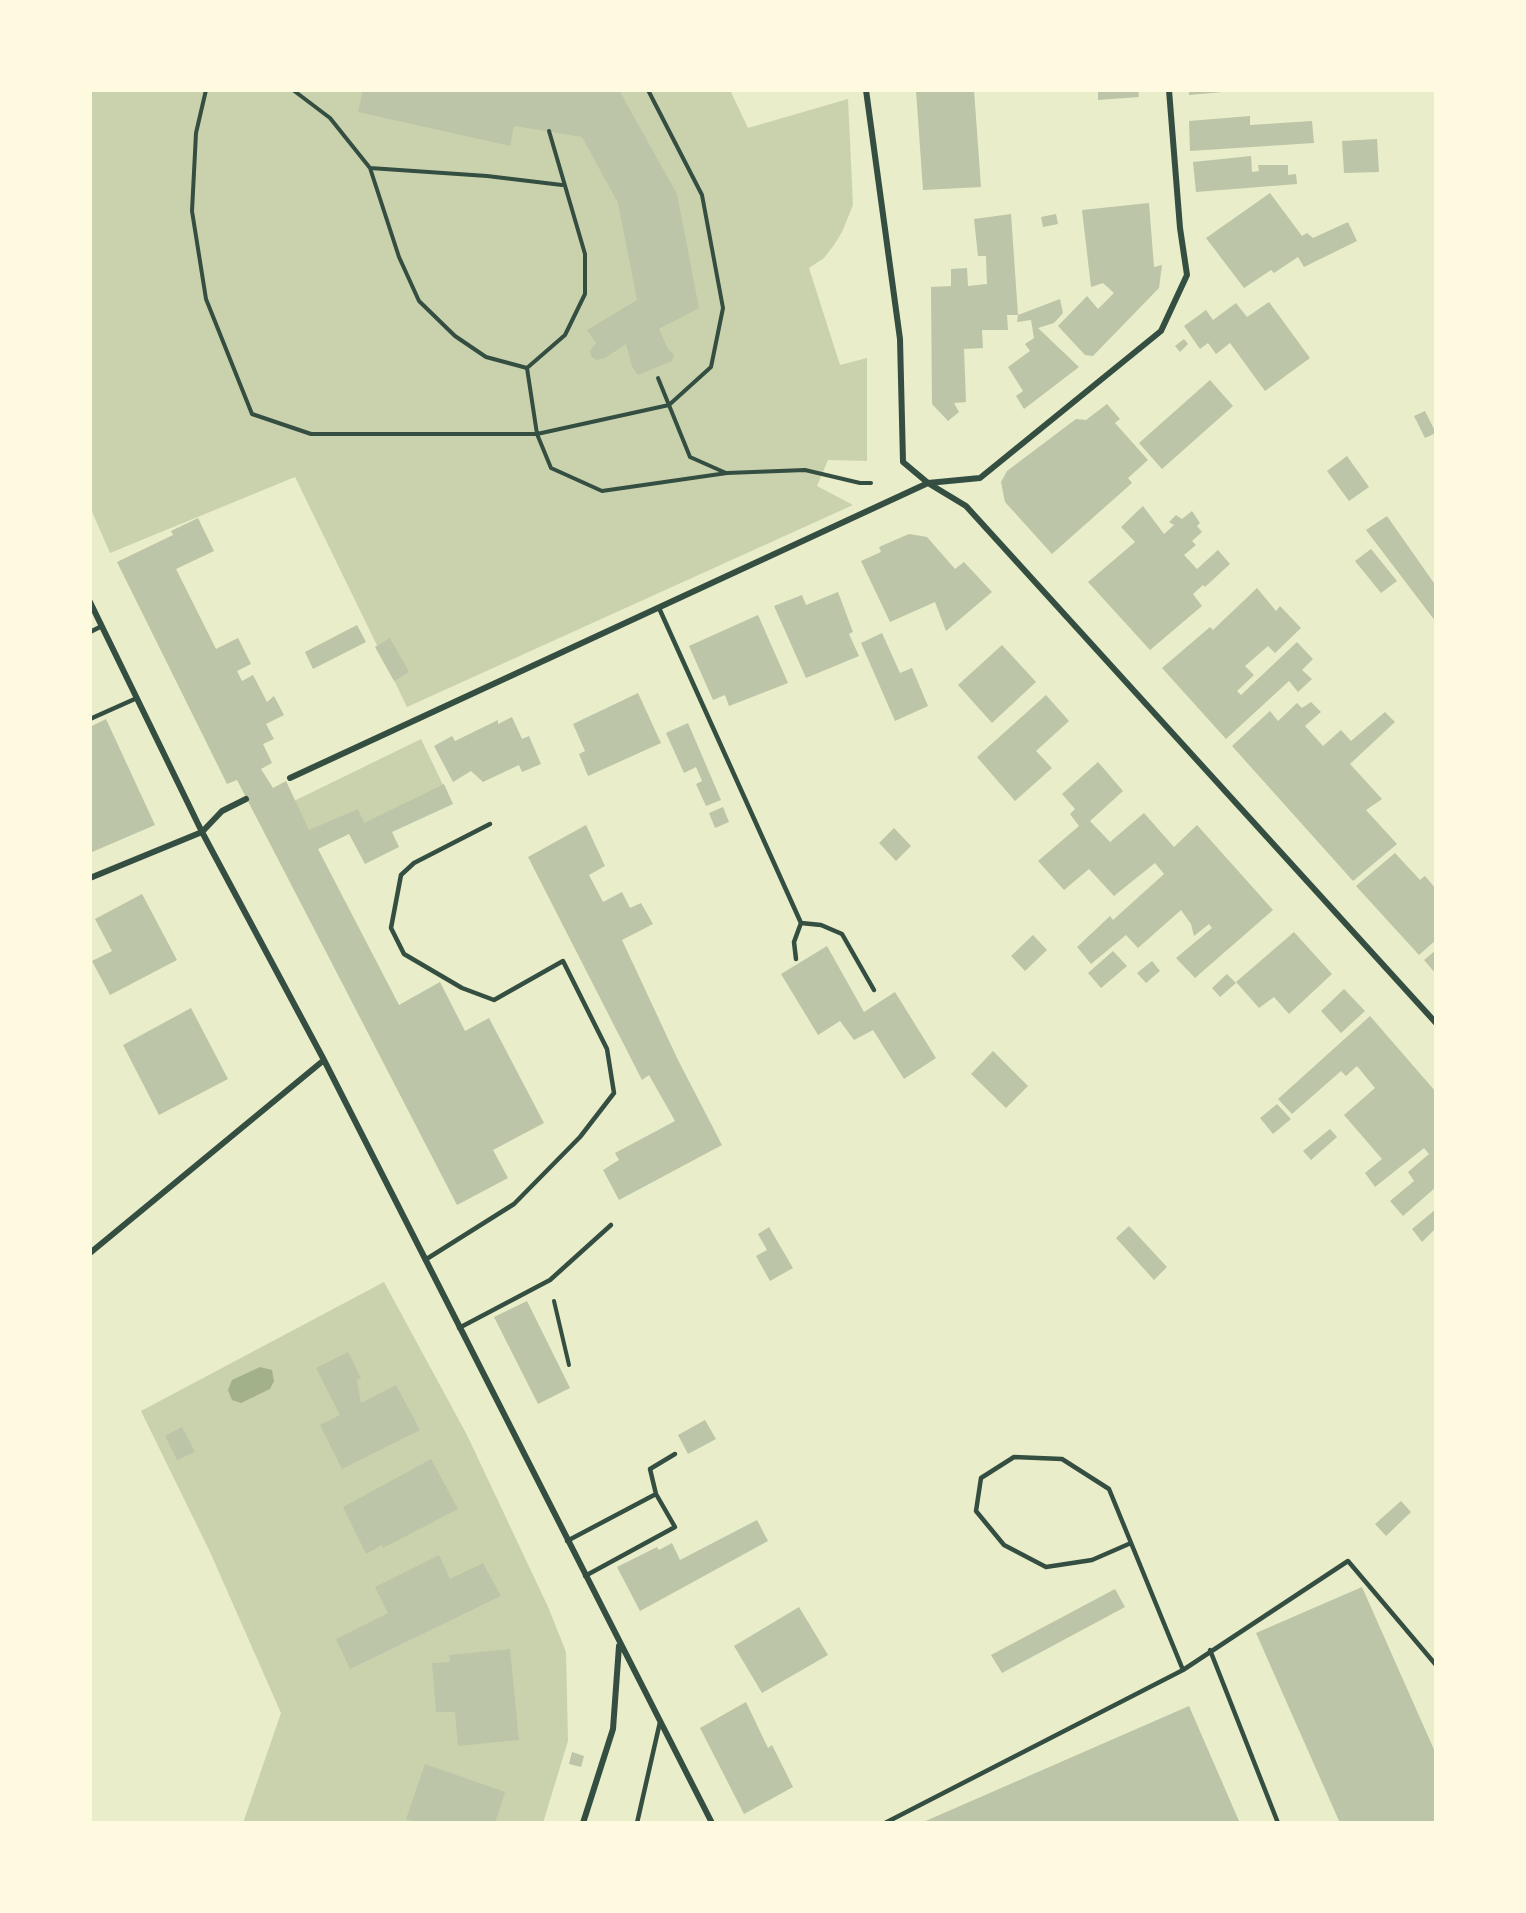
<!DOCTYPE html>
<style>
body{margin:0}
#map{position:relative;width:1526px;height:1913px;overflow:hidden;background:#e9edc9;font-family:"Titillium Web",sans-serif}
canvas{display:block}
.frame{position:absolute;inset:0;border:92px solid #fefae0;pointer-events:none}
</style>
<div id="map">
<canvas width="1526" height="1913"></canvas>
<div class="frame"></div>
</div>
<script>
const c = document.querySelector('canvas').getContext('2d');
c.lineJoin = 'round';
function fillPath(path, color) { c.fillStyle = color; c.fill(path, 'evenodd'); }
const shape = rows => new Path2D(rows.map(r => 'M' + r).join(''));
function trace(path, color, width, dash) { c.strokeStyle = color; c.lineWidth = width; c.lineCap = dash ? 'butt' : 'round'; c.setLineDash(dash || []); c.stroke(path); }
const green = shape([
 [90,90,730,90,748,128,848,99,853,205,842,232,834,245,824,258,809,268,840,365,867,358,867,461,828,460,817,486,853,505,407,707,295,477,110,553,90,507],
 [421,739,445,789,354,833,310,836,292,802],
 [384,1282,467,1435,549,1609,566,1652,568,1741,543,1823,243,1823,281,1713,210,1552,141,1411]
]);
const water = shape([
 [260,1367,272,1370,274,1381,270,1389,241,1403,232,1400,228,1390,232,1380]
]);
const building = shape([
 [363,90,619,90,677,194,699,308,659,329,668,349,674,355,672,361,638,375,632,367,626,344,605,358,596,360,591,356,590,351,596,343,587,330,637,300,618,203,582,137,514,126,510,146,358,112],
 [916,90,974,90,981,187,923,190],
 [1098,90,1138,90,1139,97,1098,100],
 [1189,90,1223,90,1223,92,1189,95],
 [1250,116,1250,125,1312,121,1314,143,1190,151,1189,121],
 [1377,139,1379,172,1344,173,1342,141],
 [1251,156,1252,172,1259,171,1258,165,1288,165,1288,175,1296,174,1297,184,1196,192,1193,162],
 [1270,193,1302,236,1307,233,1313,238,1348,222,1357,241,1304,267,1298,257,1274,273,1271,270,1244,288,1206,238],
 [1149,203,1154,267,1162,265,1159,288,1093,356,1085,355,1058,326,1087,296,1098,309,1114,293,1103,283,1091,287,1082,210],
 [1011,214,1018,315,1007,315,1008,330,982,330,983,348,964,349,966,402,954,403,959,412,948,421,932,404,931,287,951,286,951,269,967,268,968,286,987,284,986,256,978,256,974,219],
 [1056,214,1058,224,1043,227,1041,217],
 [1060,299,1063,313,1054,323,1038,328,1079,367,1024,409,1016,396,1023,391,1008,367,1030,351,1025,344,1034,338,1031,320,1017,322,1018,315],
 [1269,302,1310,358,1265,391,1230,343,1216,354,1208,343,1200,349,1184,326,1206,310,1213,320,1236,303,1247,317],
 [1184,339,1188,344,1180,352,1175,346],
 [1210,380,1233,406,1162,469,1139,443],
 [1107,404,1120,419,1115,423,1148,460,1128,478,1132,483,1052,554,1005,502,1001,482,1007,471,1076,419,1086,420],
 [1425,411,1436,433,1425,438,1414,416],
 [1347,456,1369,487,1349,501,1327,471],
 [1143,506,1164,534,1174,525,1169,522,1176,515,1182,519,1192,511,1200,523,1197,526,1202,532,1192,541,1196,545,1184,555,1197,569,1218,550,1230,564,1205,587,1203,585,1193,594,1202,606,1150,650,1088,582,1135,542,1121,527],
 [1387,516,1436,586,1436,622,1366,530],
 [198,518,214,551,176,569,216,649,238,638,251,664,237,671,242,681,253,675,267,702,274,696,284,715,266,724,274,739,263,744,272,763,261,769,273,788,286,781,309,830,358,809,364,823,444,784,453,804,392,832,399,847,365,864,349,834,318,849,399,1005,440,982,465,1031,489,1018,544,1123,493,1150,508,1178,457,1205,237,780,227,784,117,562,173,535,171,531],
 [909,534,927,537,955,569,964,562,992,592,946,631,935,602,890,622,861,561,881,552,879,547],
 [1371,549,1397,581,1381,593,1355,561],
 [1257,588,1276,611,1280,606,1301,628,1275,653,1268,646,1245,666,1254,675,1237,691,1241,695,1297,642,1313,659,1302,670,1312,679,1298,692,1289,681,1226,739,1162,668,1210,627,1213,630],
 [838,592,853,632,849,634,859,656,806,678,774,606,802,595,806,605],
 [758,615,788,683,729,706,725,695,713,700,689,646],
 [357,625,366,642,313,669,305,652],
 [882,633,900,673,912,668,928,706,895,721,861,643],
 [390,638,409,672,394,681,375,647],
 [1002,645,1036,682,992,723,958,685],
 [638,693,661,743,588,776,579,754,585,751,573,724],
 [1046,695,1069,721,1036,751,1052,768,1015,801,977,757],
 [1311,702,1321,712,1305,726,1323,746,1341,730,1351,741,1385,712,1395,722,1350,764,1382,799,1366,810,1397,844,1353,881,1232,746,1270,711,1278,721,1297,703,1302,708],
 [512,717,522,739,529,736,541,764,522,772,519,765,483,782,471,771,453,782,434,746,452,736,455,741,498,720,498,724],
 [106,719,155,825,92,852,90,727],
 [688,723,721,800,706,806,696,784,702,781,696,767,684,773,666,733],
 [1098,762,1123,791,1090,821,1110,842,1144,813,1174,847,1197,825,1273,910,1195,978,1176,958,1212,928,1209,924,1194,936,1191,924,1181,910,1138,948,1126,935,1091,964,1077,947,1110,916,1113,920,1164,874,1155,863,1114,896,1089,869,1064,890,1038,861,1079,826,1070,814,1075,809,1062,794],
 [723,807,729,822,715,828,709,813],
 [586,825,605,866,589,875,603,902,622,892,630,908,641,903,653,924,622,940,678,1060,722,1145,619,1200,603,1170,619,1160,615,1153,675,1121,649,1075,642,1080,528,857],
 [894,828,911,846,896,861,879,843],
 [1395,853,1420,880,1425,876,1436,889,1436,940,1419,955,1356,886],
 [142,894,177,960,110,995,92,961,112,951,95,919],
 [1294,932,1332,974,1289,1014,1274,997,1259,1008,1236,982],
 [1033,935,1047,950,1025,971,1011,956],
 [827,946,864,1012,895,992,936,1058,904,1079,873,1030,854,1040,840,1021,818,1035,781,974],
 [1436,950,1436,974,1424,960],
 [1113,951,1127,966,1101,988,1088,973],
 [1152,961,1160,971,1146,983,1137,973],
 [1227,974,1236,983,1220,997,1212,988],
 [1344,989,1365,1011,1341,1033,1321,1011],
 [191,1008,228,1079,159,1115,123,1045],
 [1370,1016,1436,1092,1436,1187,1403,1216,1390,1201,1414,1181,1408,1172,1429,1154,1424,1148,1375,1187,1365,1173,1382,1159,1344,1115,1375,1088,1357,1066,1346,1076,1341,1071,1292,1114,1278,1099],
 [993,1051,1028,1086,1006,1108,971,1074],
 [1277,1104,1291,1119,1273,1134,1260,1118],
 [1330,1129,1337,1137,1311,1160,1303,1151],
 [1436,1209,1436,1228,1422,1242,1412,1229],
 [1129,1226,1167,1267,1154,1280,1116,1238],
 [769,1227,793,1268,770,1281,756,1256,767,1250,758,1234],
 [527,1301,570,1388,538,1404,494,1317],
 [348,1352,361,1378,357,1380,361,1403,396,1385,420,1430,342,1469,320,1425,340,1415,316,1368],
 [705,1420,716,1439,688,1454,678,1435],
 [182,1427,195,1452,177,1460,165,1436],
 [431,1459,458,1509,383,1548,382,1545,366,1554,343,1507],
 [1401,1501,1411,1512,1386,1536,1375,1524],
 [757,1520,768,1541,640,1611,617,1567,657,1547,659,1550,672,1543,680,1560],
 [439,1555,450,1579,483,1563,501,1596,350,1669,336,1639,388,1613,375,1587],
 [1362,1587,1436,1754,1436,1823,1340,1823,1256,1633],
 [1115,1589,1125,1607,1002,1673,991,1655],
 [799,1607,828,1655,762,1693,734,1646],
 [510,1649,519,1740,458,1746,455,1712,436,1712,432,1663,450,1662,449,1655],
 [746,1702,768,1748,772,1745,793,1787,744,1814,700,1728],
 [1189,1706,1239,1821,1234,1823,921,1823],
 [572,1752,584,1756,581,1767,569,1764],
 [425,1764,505,1792,495,1823,418,1823,406,1819]
]);
const path = shape([
 [206,90,196,133,192,211,206,299,252,414,311,434,537,434,669,405,711,367,723,308,702,195,648,90],
 [293,90,330,118,370,168,399,257,419,301,455,336,486,357,527,368],
 [370,168,487,176,562,185],
 [527,368,537,434,551,468,602,491,727,473,805,470,860,483,871,483],
 [527,368,565,335,585,294,585,254,549,131],
 [658,378,690,457,726,473],
 [554,1301,569,1365]
]);
const service = shape([
 [659,608,801,923,821,925,842,934,874,990],
 [90,632,102,626],
 [90,719,137,698],
 [796,959,794,942,801,923],
 [425,1260,514,1204,580,1137,614,1093,607,1049,563,961,494,1000,462,988,404,954,391,928,401,875,414,863,490,824],
 [459,1328,550,1280,611,1225],
 [567,1541,656,1494],
 [1131,1543,1092,1560,1046,1567,1004,1545,976,1511,981,1478,1014,1457,1062,1459,1109,1489,1183,1670],
 [585,1576,675,1527,656,1494,650,1469,675,1454],
 [1210,1650,1278,1823],
 [637,1823,660,1722],
 [885,1823,1183,1670,1348,1561,1436,1665]
]);
const minor = shape([
 [866,90,900,339,903,462,928,483,966,506,1436,1023],
 [90,602,202,832,324,1060,712,1823],
 [290,778,928,483,980,478,1161,331,1187,275,1180,228,1169,90],
 [90,878,202,832,222,811,246,799],
 [90,1253,324,1060],
 [583,1823,613,1729,619,1646]
]);
fillPath(green, '#cad2ad');
fillPath(water, '#a3b18a');
fillPath(building, '#bcc5a7');
trace(path, '#344e41', 4);
trace(service, '#344e41', 4.5);
trace(minor, '#344e41', 6);
</script>
